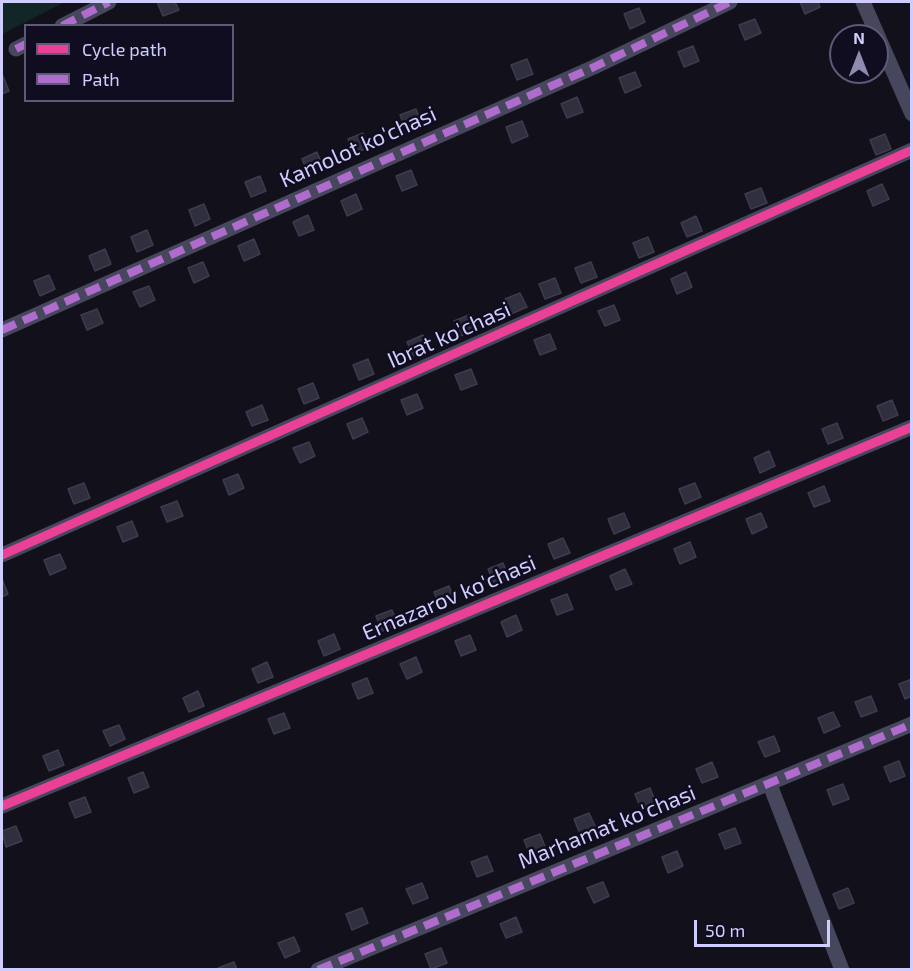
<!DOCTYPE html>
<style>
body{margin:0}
#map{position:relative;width:913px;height:971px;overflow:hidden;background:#12111b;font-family:"Exo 2",sans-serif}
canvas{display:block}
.frame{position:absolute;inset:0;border:3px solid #cfcdfd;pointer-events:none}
.legend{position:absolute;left:24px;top:24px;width:210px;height:78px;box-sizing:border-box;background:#0f0d1f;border:2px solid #5c5a78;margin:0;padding:8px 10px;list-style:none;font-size:18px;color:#cfcdfd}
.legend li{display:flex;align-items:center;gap:12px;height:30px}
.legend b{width:30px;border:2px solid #5c5a78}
.north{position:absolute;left:829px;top:24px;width:60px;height:60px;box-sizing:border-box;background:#0f0d1f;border:2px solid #5c5a78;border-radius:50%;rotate:0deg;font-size:16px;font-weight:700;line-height:24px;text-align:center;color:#cfcdfd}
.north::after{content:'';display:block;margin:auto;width:21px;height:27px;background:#8d8bae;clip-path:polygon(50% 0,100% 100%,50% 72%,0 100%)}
.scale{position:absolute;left:694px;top:920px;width:136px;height:27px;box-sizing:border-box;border:3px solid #cfcdfd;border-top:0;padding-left:8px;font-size:18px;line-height:21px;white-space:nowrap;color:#cfcdfd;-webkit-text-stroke:4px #0f0d1f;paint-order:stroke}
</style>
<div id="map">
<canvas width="913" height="971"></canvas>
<div class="frame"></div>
<ul class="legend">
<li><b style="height:8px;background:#ea4096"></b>Cycle path</li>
<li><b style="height:8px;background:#b06ccc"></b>Path</li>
</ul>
<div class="north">N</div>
<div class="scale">50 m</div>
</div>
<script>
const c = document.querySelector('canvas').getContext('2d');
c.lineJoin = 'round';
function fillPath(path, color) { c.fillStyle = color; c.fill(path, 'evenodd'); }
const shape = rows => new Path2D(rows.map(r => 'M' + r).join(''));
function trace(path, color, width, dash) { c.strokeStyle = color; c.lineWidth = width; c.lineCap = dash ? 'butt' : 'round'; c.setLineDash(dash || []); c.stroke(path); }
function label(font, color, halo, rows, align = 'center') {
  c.font = font + ' "Exo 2",sans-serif'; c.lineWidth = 5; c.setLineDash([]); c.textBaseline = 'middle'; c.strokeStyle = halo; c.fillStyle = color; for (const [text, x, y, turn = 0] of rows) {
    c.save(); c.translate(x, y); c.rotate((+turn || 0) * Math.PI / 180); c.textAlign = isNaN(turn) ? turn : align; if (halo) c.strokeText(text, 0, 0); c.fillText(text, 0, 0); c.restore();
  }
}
const green = shape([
 [2,2,65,2,2,34]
]);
const building = shape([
 [157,2,175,2,179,10,163,16,157,2],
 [800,2,818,2,820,7,805,14,800,2],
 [639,8,645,22,630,29,624,14,639,8],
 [755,19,761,33,745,40,739,25,755,19],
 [693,46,699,61,684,67,678,52,693,46],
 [527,59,533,74,517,80,511,65,527,59],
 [635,72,641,86,625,93,619,78,635,72],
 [3,76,9,91,2,94,2,77,3,76],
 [577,97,583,112,567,118,561,104,577,97],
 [416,109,422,123,406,130,400,115,416,109],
 [522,121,528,136,512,143,506,127,522,121],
 [363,133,369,147,354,154,348,139,363,133],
 [885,134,891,149,876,155,870,140,885,134],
 [317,152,323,167,308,173,302,159,317,152],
 [411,170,417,185,402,191,396,176,411,170],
 [260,176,266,191,251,197,245,182,260,176],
 [882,184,889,199,873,206,867,191,882,184],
 [761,188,767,203,751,209,745,194,761,188],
 [356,194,362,209,347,216,341,201,356,194],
 [204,204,210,219,195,226,189,210,204,204],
 [308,215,314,230,299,236,293,222,308,215],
 [696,216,702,231,687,237,681,223,696,216],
 [147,230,153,245,137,252,131,237,147,230],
 [648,237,654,252,639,258,633,243,648,237],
 [254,239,260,254,244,261,238,246,254,239],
 [105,249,111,264,95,271,89,256,105,249],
 [203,262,209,276,194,283,188,268,203,262],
 [591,262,597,277,581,283,575,268,591,262],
 [686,272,692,287,677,294,671,279,686,272],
 [49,275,55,289,40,296,34,281,49,275],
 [555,278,561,293,545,299,539,284,555,278],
 [149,286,155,300,140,307,133,292,149,286],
 [520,293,527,307,511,314,505,299,520,293],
 [614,305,620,320,605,326,598,311,614,305],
 [97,309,103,323,87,330,81,315,97,309],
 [469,315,476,330,460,336,454,321,469,315],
 [550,334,556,349,540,355,534,340,550,334],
 [423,335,429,350,413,356,407,342,423,335],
 [368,359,374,374,359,380,353,365,368,359],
 [471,369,477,384,461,390,455,375,471,369],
 [313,383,319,398,304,404,298,389,313,383],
 [417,394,423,408,407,415,401,400,417,394],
 [892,400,898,415,883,421,877,406,892,400],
 [262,405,268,420,252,426,246,412,262,405],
 [362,418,368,432,353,439,347,424,362,418],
 [837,423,843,438,828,444,822,429,837,423],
 [309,442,315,456,300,463,293,448,309,442],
 [769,451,775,466,760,473,754,458,769,451],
 [238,474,244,488,229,495,223,480,238,474],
 [84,483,90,498,74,504,68,489,84,483],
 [695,483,701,497,685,504,679,489,695,483],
 [824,486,830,501,814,507,808,493,824,486],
 [177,501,183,516,167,522,161,507,177,501],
 [624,513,630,527,614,534,608,519,624,513],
 [761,513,767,527,752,534,746,519,761,513],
 [132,521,138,536,123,542,117,527,132,521],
 [563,538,570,553,554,559,548,544,563,538],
 [690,542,696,557,680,564,674,549,690,542],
 [60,554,66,568,50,575,44,560,60,554],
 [503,563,509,578,494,584,488,569,503,563],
 [625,569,632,584,616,590,610,576,625,569],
 [2,579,8,594,2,597,2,579],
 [449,586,455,601,440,607,434,592,449,586],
 [567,594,573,609,557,615,551,600,567,594],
 [392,610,398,625,382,631,376,616,392,610],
 [516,615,522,630,507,637,501,622,516,615],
 [334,634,340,649,324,656,318,641,334,634],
 [470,635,476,650,461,656,455,641,470,635],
 [416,657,422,672,407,679,400,664,416,657],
 [267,662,273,677,258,683,252,669,267,662],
 [367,678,373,693,358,699,352,684,367,678],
 [912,679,912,696,905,699,899,684,912,679],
 [198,691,204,706,189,712,183,698,198,691],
 [871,696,877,711,861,717,855,702,871,696],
 [833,712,840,726,824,733,818,718,833,712],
 [284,713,290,728,274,734,268,719,284,713],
 [119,725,125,739,110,746,103,731,119,725],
 [774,736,780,751,765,757,758,742,774,736],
 [58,750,64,765,49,771,43,756,58,750],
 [899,761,905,776,890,782,884,767,899,761],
 [712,762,718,777,702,783,696,769,712,762],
 [143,772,149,787,134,793,128,778,143,772],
 [843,784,849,799,833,805,827,790,843,784],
 [650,788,656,803,641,809,635,794,650,788],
 [85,797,91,812,75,818,69,803,85,797],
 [589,813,596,828,580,834,574,819,589,813],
 [16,826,22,841,6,847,2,831,16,826],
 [735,828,741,843,725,849,719,834,735,828],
 [540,834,546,849,530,855,524,840,540,834],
 [677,851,683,866,668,873,662,857,677,851],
 [487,856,493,871,477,877,471,862,487,856],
 [603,882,609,896,594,903,587,888,603,882],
 [422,883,428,898,413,904,406,889,422,883],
 [848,888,854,903,839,909,833,894,848,888],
 [362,908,368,923,352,930,346,914,362,908],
 [516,917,522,932,506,938,500,924,516,917],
 [294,937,300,951,285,958,278,943,294,937],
 [441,948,447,963,431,969,425,954,441,948],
 [234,962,237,970,219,970,218,968,234,962]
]);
const minor = shape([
 [863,2,912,114],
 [62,26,109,2],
 [16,49,26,44],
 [2,330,594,67,730,2],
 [2,555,912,150],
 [770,785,842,970],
 [2,806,912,427],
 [318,970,912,724]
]);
const quiet = shape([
 [62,26,109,2],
 [16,49,26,44],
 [2,330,594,67,730,2],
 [318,970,912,724]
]);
const cycleway = shape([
 [2,555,912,150],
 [2,806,912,427]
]);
const streetNames = [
 ["Kamolot ko'chasi",358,147,-24],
 ["Ibrat ko'chasi",449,335,-24],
 ["Ernazarov ko'chasi",449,598,-23],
 ["Marhamat ko'chasi",607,827,-22]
];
fillPath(green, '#112625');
fillPath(building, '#302f3d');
trace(building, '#3e3b4e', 1.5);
trace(minor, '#46475c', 15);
trace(quiet, '#b06ccc', 8, [15, 8]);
trace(cycleway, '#ea4096', 9);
label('22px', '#cfcdfd', '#0f0d1f', streetNames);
</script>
